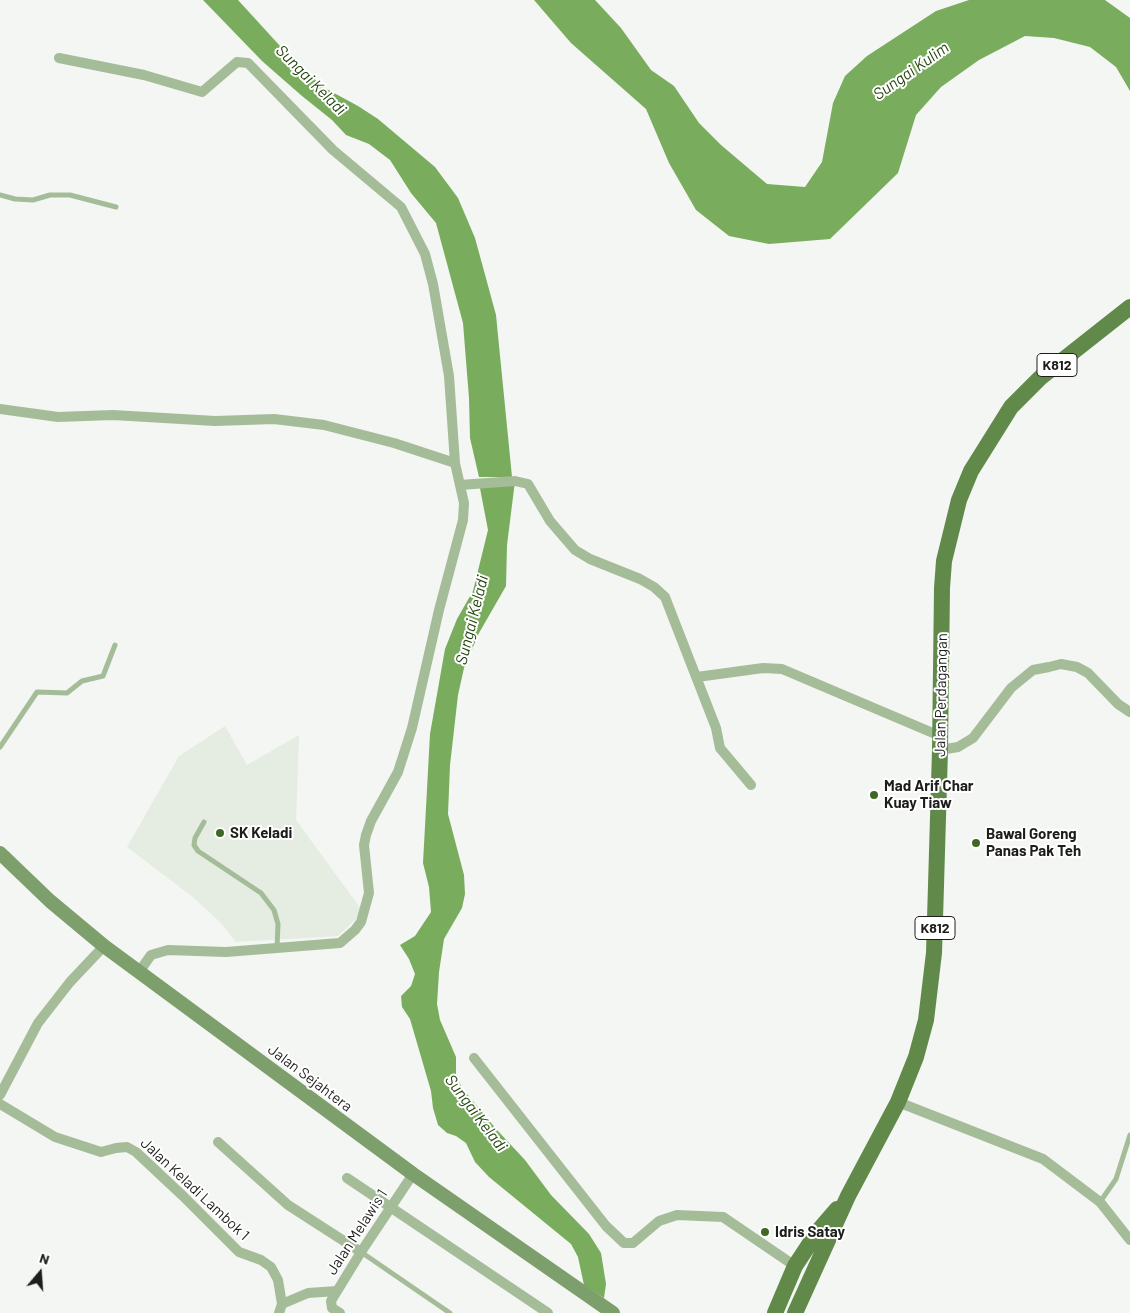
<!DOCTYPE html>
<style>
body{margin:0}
#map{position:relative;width:1130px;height:1313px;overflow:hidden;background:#f3f6f2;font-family:Barlow,sans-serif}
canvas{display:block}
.north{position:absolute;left:15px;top:1248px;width:50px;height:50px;-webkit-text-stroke:4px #fff;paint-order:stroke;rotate:18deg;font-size:14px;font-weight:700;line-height:20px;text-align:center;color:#1d1e1c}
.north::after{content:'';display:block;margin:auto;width:18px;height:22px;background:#1d1e1c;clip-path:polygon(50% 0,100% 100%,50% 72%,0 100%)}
</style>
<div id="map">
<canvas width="1130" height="1313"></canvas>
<div class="north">N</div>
</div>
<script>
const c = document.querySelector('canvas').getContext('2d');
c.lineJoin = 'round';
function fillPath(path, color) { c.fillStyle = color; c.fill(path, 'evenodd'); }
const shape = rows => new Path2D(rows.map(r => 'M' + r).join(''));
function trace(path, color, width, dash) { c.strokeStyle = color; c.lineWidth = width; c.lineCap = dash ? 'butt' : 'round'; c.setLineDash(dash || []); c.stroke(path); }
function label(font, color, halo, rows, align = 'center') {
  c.font = font + ' Barlow,sans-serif'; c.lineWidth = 4; c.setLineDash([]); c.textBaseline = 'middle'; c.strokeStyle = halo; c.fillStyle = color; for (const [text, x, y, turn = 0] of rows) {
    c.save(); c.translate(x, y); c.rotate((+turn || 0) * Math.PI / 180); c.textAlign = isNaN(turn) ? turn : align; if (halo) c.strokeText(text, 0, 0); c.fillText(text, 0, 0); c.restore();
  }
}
const built = shape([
 [225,726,247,765,299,735,296,820,361,909,359,916,338,936,236,942,222,924,194,898,127,847,179,756]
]);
const water = shape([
 [203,0,238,0,291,58,323,87,358,106,378,119,435,167,458,198,475,238,496,315,512,477,479,477,470,438,469,398,463,323,436,223,411,193,390,160,369,144,346,135,332,120,302,96,262,61],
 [534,0,595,0,621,28,651,70,674,86,699,123,721,145,767,184,805,187,822,162,833,103,845,76,867,56,936,11,969,0,1105,0,1130,18,1130,91,1116,67,1090,47,1054,38,1025,36,979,60,941,87,916,115,898,173,830,239,769,244,729,236,696,210,669,163,646,109,571,43],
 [515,481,507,545,506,586,479,633,464,668,458,695,450,765,448,814,464,875,465,894,462,908,444,939,439,972,437,1004,440,1020,456,1057,456,1075,462,1088,497,1130,525,1160,551,1195,589,1234,601,1253,606,1284,604,1298,584,1285,578,1257,571,1244,489,1177,475,1162,466,1143,456,1136,447,1133,438,1125,433,1108,431,1091,410,1019,402,1007,401,996,411,986,415,974,409,959,400,945,415,936,431,912,429,887,423,863,430,734,445,649,457,619,473,591,488,530,479,483]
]);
const service = shape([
 [0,195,15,199,33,200,50,195,70,195,116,207],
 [0,747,37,692,67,693,82,681,103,676,115,645],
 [204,822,195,838,194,845,198,851,261,893,274,910,278,924,277,948],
 [1100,1202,1116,1179,1130,1135],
 [361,1252,450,1313]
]);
const minor = shape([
 [59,58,144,75,202,92,237,62,248,63,333,150,401,207,425,254,433,284,449,376,455,463,464,503,463,520,439,610,412,728,398,772,371,821,366,835,364,845,369,893,361,922,355,930,340,943,226,952,168,950,151,955,139,972],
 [0,409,58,417,113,415,215,421,274,419,324,425,394,443,455,463],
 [460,485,515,481,528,484,550,521,575,550,590,559,640,579,654,587,665,597,716,728,720,748,751,785],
 [697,677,763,668,782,669,940,736],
 [940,750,958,747,973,738,1011,688,1033,670,1049,667,1061,664,1077,667,1088,673,1118,704,1130,712],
 [474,1058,606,1226,624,1243,633,1243,659,1221,677,1215,723,1217,795,1266],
 [0,1095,38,1023,70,982,104,946],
 [898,1102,1043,1159,1100,1202,1130,1240],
 [0,1104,55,1137,101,1152,116,1148,127,1147,136,1152,183,1196,239,1252,261,1260,271,1267,278,1280,282,1304,279,1313],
 [218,1142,288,1205,361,1252],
 [347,1178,548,1313],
 [282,1304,308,1293,337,1291],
 [340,1313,332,1308,331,1301,361,1252,413,1174]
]);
const secondary = shape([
 [0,853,50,901,104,946,413,1174,613,1313]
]);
const primary = shape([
 [775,1313,795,1266,818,1231,837,1209],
 [795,1313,848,1196,898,1102,916,1057,926,1020,934,953,940,750,942,588,944,561,959,500,971,471,1011,407,1040,378,1130,307]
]);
const markers = [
 [874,795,5,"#3e6824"],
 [220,833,5,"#3e6824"],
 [976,843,5,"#3e6824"],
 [765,1232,5,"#3e6824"]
];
const shields = [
 [1057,365,40],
 [935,928,40]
];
const shieldNames = [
 ["K812",1057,365],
 ["K812",935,928]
];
const streetNames = [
 ["Jalan Perdagangan",941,695,-89],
 ["Jalan Sejahtera",310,1078,37],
 ["Jalan Keladi Lambok 1",195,1189,43],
 ["Jalan Melawis 1",357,1232,-57]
];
const poiNames = [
 ["Mad Arif Char",884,786],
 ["Kuay Tiaw",884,803],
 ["SK Keladi",230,833],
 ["Bawal Goreng",986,834],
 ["Panas Pak Teh",986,851],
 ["Idris Satay",775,1232]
];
const waterNames = [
 ["Sungai Kulim",911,71,-35],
 ["Sungai Keladi",311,80,45],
 ["Sungai Keladi",472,620,-76],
 ["Sungai Keladi",476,1113,53]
];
fillPath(built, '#e5ece2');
fillPath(water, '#79ac5d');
trace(service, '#a5bc99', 5);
trace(minor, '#a5bc99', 10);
trace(secondary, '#7d9f6c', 14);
trace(primary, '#618a4a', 16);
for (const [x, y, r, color] of markers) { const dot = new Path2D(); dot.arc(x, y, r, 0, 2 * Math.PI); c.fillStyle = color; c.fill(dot); trace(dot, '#fff', 2); }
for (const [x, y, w] of shields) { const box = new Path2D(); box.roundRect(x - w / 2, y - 11.5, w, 23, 4); c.fillStyle = '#fff'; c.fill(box); trace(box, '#1d1e1c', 1); }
label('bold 14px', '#1d1e1c', null, shieldNames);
label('15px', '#1d1e1c', '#fff', streetNames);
label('bold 15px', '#1d1e1c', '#fff', poiNames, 'left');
label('italic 16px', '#25460f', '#fff', waterNames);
</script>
